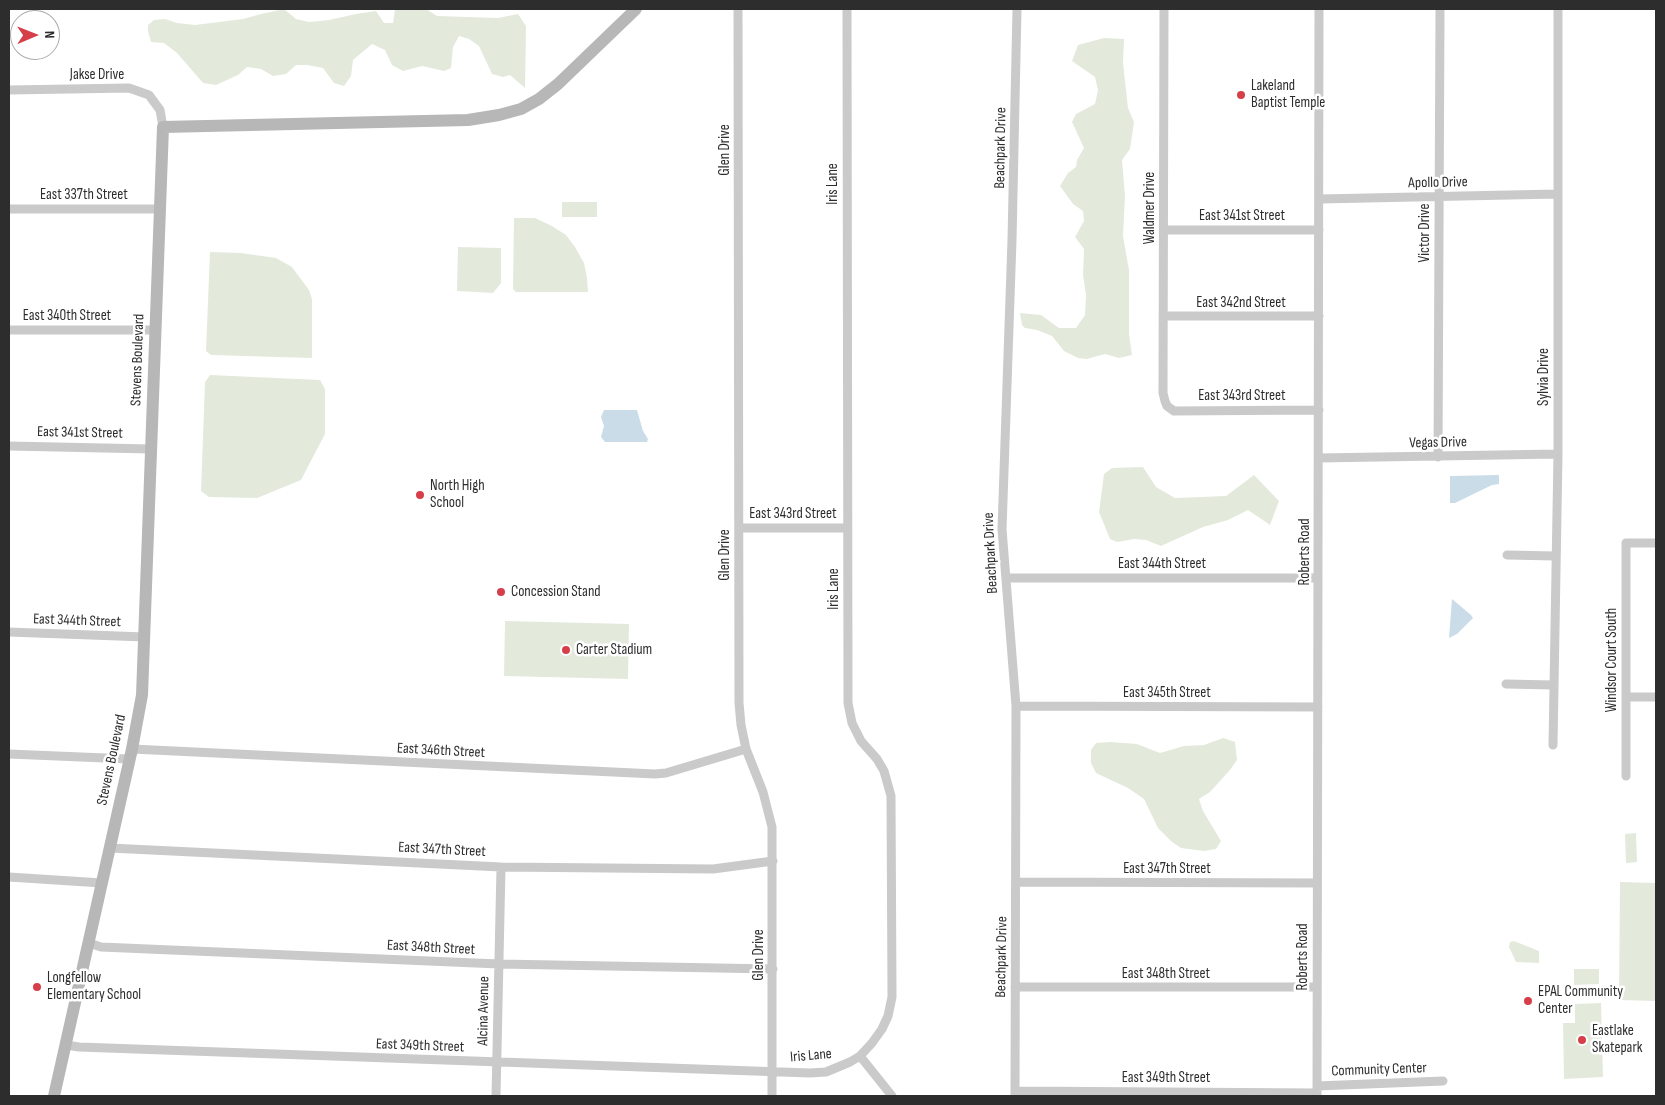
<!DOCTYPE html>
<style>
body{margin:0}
#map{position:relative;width:1665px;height:1105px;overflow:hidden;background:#fff;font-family:"Sofia Sans Condensed",sans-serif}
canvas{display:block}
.frame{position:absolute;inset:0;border:10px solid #2d2d2d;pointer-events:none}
.north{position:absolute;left:10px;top:10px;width:50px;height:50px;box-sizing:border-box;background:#fff;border:1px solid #ababab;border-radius:50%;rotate:89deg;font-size:14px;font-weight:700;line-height:20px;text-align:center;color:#2d2d2d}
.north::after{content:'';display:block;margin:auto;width:18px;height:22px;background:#d63e49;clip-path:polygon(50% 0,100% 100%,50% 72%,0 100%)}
</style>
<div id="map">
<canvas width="1665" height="1105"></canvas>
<div class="frame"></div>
<div class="north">N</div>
</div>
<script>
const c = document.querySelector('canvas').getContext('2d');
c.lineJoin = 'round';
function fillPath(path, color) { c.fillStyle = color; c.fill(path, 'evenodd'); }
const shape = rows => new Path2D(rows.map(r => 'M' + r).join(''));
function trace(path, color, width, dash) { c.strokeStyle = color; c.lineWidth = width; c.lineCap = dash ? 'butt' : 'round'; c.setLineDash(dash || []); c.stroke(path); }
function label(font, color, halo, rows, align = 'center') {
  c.font = font + ' "Sofia Sans Condensed",sans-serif'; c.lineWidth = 5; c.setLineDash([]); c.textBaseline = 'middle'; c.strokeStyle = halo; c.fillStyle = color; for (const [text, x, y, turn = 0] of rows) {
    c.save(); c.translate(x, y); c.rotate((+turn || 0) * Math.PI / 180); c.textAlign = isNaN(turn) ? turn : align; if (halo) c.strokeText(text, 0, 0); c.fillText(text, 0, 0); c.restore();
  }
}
const green = shape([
 [284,9,296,19,309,22,329,20,356,14,376,11,384,23,393,23,395,9,426,9,437,16,498,18,518,14,526,26,525,88,510,75,503,77,492,74,479,46,469,39,459,36,453,47,451,68,444,71,422,66,403,71,392,65,385,50,372,44,353,60,351,76,344,86,334,83,323,68,307,65,296,65,286,74,273,76,261,69,247,67,238,75,216,85,203,83,177,53,164,43,151,42,148,31,148,25,154,20,165,19,177,23,195,25,243,19,261,14],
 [1104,38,1124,39,1123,63,1128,108,1134,122,1130,149,1122,160,1125,196,1123,236,1129,270,1129,334,1132,355,1119,358,1105,354,1087,359,1078,358,1064,351,1052,336,1037,330,1025,328,1022,325,1020,313,1041,315,1059,328,1076,328,1085,315,1086,295,1083,275,1084,249,1075,237,1084,221,1083,211,1073,204,1060,186,1068,173,1076,167,1077,160,1084,148,1072,122,1076,114,1095,104,1098,90,1095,77,1072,61,1078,45],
 [562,202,597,202,597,217,562,217],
 [514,218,535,218,552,226,566,235,575,247,584,263,587,277,588,292,516,292,513,289],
 [458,247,501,248,501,283,493,293,457,291],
 [210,252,241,253,276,258,292,267,309,290,312,299,312,358,211,355,206,351],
 [210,375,320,380,325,389,325,434,301,480,257,498,209,497,201,491,205,382],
 [1143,467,1156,487,1175,498,1226,496,1254,475,1279,501,1270,525,1248,510,1228,520,1203,527,1161,546,1146,540,1134,539,1117,542,1110,539,1099,512,1104,474,1112,468],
 [505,621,629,624,628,679,504,676],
 [1223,738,1235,742,1237,760,1230,770,1210,792,1199,799,1203,811,1221,841,1216,849,1204,851,1181,848,1172,842,1158,828,1144,799,1128,788,1096,773,1091,763,1091,750,1096,743,1111,742,1137,744,1160,753,1184,746,1204,745],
 [1636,833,1637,862,1626,863,1625,834],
 [1620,882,1656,883,1656,1001,1619,1000],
 [1514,941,1539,951,1539,963,1516,962,1509,947,1510,942],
 [1574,969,1599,969,1599,984,1574,985],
 [1601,1003,1603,1077,1564,1079,1563,1023,1575,1023,1575,1004]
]);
const water = shape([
 [604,410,637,410,643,431,648,439,647,442,605,442,601,437,604,426,601,417],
 [1499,475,1499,484,1492,485,1455,503,1450,503,1450,476],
 [1452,599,1471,615,1473,618,1457,634,1449,638]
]);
const street = shape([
 [738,9,739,703,741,725,746,749,763,792,772,827,772,1096],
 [1164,9,1163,393,1165,401,1167,406,1174,411,1319,410],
 [9,90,129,88,149,95,160,110,163,127],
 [1320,199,1557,194],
 [9,209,160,209],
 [1164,230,1319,230],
 [1164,316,1319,316],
 [9,330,155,330],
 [9,446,151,449],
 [1438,457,1440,9],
 [1319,458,1558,454],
 [739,528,847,528],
 [1507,555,1555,556],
 [1006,578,1318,578],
 [9,632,145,637],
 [1506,684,1553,685],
 [1626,697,1656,697],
 [1016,706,1318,707],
 [1553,745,1558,454,1558,9],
 [132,749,655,774,666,773,746,749],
 [9,754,129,759],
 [1626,776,1626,543,1656,543],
 [110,848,501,867,713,869,773,861],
 [9,877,102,883],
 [1017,882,1317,883],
 [89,943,101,947,499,964,773,969],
 [1015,987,1317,987],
 [66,1045,79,1047,810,1073,826,1072,850,1062,860,1056,872,1043,882,1029,888,1016,892,997,891,796,884,771,877,759,861,741,852,723,848,703,847,9],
 [860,1056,892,1096],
 [1317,1086,1443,1081],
 [1015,1091,1317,1093],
 [496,1096,501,867],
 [1015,1096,1016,706,1002,529,1012,240,1017,9],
 [1317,1096,1319,9]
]);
const secondary = shape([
 [54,1096,132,749,142,695,163,127,468,120,499,115,521,109,539,99,558,84,636,9]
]);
const markers = [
 [1241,95,5,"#d63e49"],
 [420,495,5,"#d63e49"],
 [501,592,5,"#d63e49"],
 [566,650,5,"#d63e49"],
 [37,987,5,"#d63e49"],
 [1528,1001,5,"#d63e49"],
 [1582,1040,5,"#d63e49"]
];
const streetNames = [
 ["Jakse Drive",97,75],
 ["Beachpark Drive",1001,148,-89],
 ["Glen Drive",725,150,-90],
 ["Apollo Drive",1438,183,-1],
 ["Iris Lane",833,184,-90],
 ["East 337th Street",84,195],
 ["Waldmer Drive",1150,208,-90],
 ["East 341st Street",1242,216],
 ["Victor Drive",1425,233,-90],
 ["East 342nd Street",1241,303],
 ["East 340th Street",67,316],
 ["Stevens Boulevard",138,360,-88],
 ["Sylvia Drive",1544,377,-90],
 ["East 343rd Street",1242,396],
 ["East 341st Street",80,433,1],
 ["Vegas Drive",1438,443,-1],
 ["East 343rd Street",793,514],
 ["Roberts Road",1305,552,-90],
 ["Beachpark Drive",991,553,-93],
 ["Glen Drive",725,555,-90],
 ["East 344th Street",1162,564],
 ["Iris Lane",834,589,-90],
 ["East 344th Street",77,621,2],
 ["Windsor Court South",1612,660,-90],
 ["East 345th Street",1167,693],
 ["East 346th Street",441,751,3],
 ["Stevens Boulevard",112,760,-78],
 ["East 347th Street",442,850,3],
 ["East 347th Street",1167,869],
 ["East 348th Street",431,948,3],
 ["Glen Drive",759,955,-90],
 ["Beachpark Drive",1002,957,-89],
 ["Roberts Road",1303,957,-90],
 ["East 348th Street",1166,974],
 ["Alcina Avenue",484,1011,-89],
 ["East 349th Street",420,1046,2],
 ["Iris Lane",811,1056,-5],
 ["Community Center",1379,1070,-2],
 ["East 349th Street",1166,1078]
];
const poiNames = [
 ["Lakeland",1251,86],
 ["Baptist Temple",1251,103],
 ["North High",430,486],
 ["School",430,503],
 ["Concession Stand",511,592],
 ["Carter Stadium",576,650],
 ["Longfellow",47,978],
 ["Elementary School",47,995],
 ["EPAL Community",1538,992],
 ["Center",1538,1009],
 ["Eastlake",1592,1031],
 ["Skatepark",1592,1048]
];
fillPath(green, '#e3eadc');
fillPath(water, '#cadce8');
trace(street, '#cacaca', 9);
trace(secondary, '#b7b7b7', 12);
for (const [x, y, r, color] of markers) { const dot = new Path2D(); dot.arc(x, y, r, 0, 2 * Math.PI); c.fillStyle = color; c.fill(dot); trace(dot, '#fff', 2); }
label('15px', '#2d2d2d', '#fff', streetNames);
label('15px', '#2d2d2d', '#fff', poiNames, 'left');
</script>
